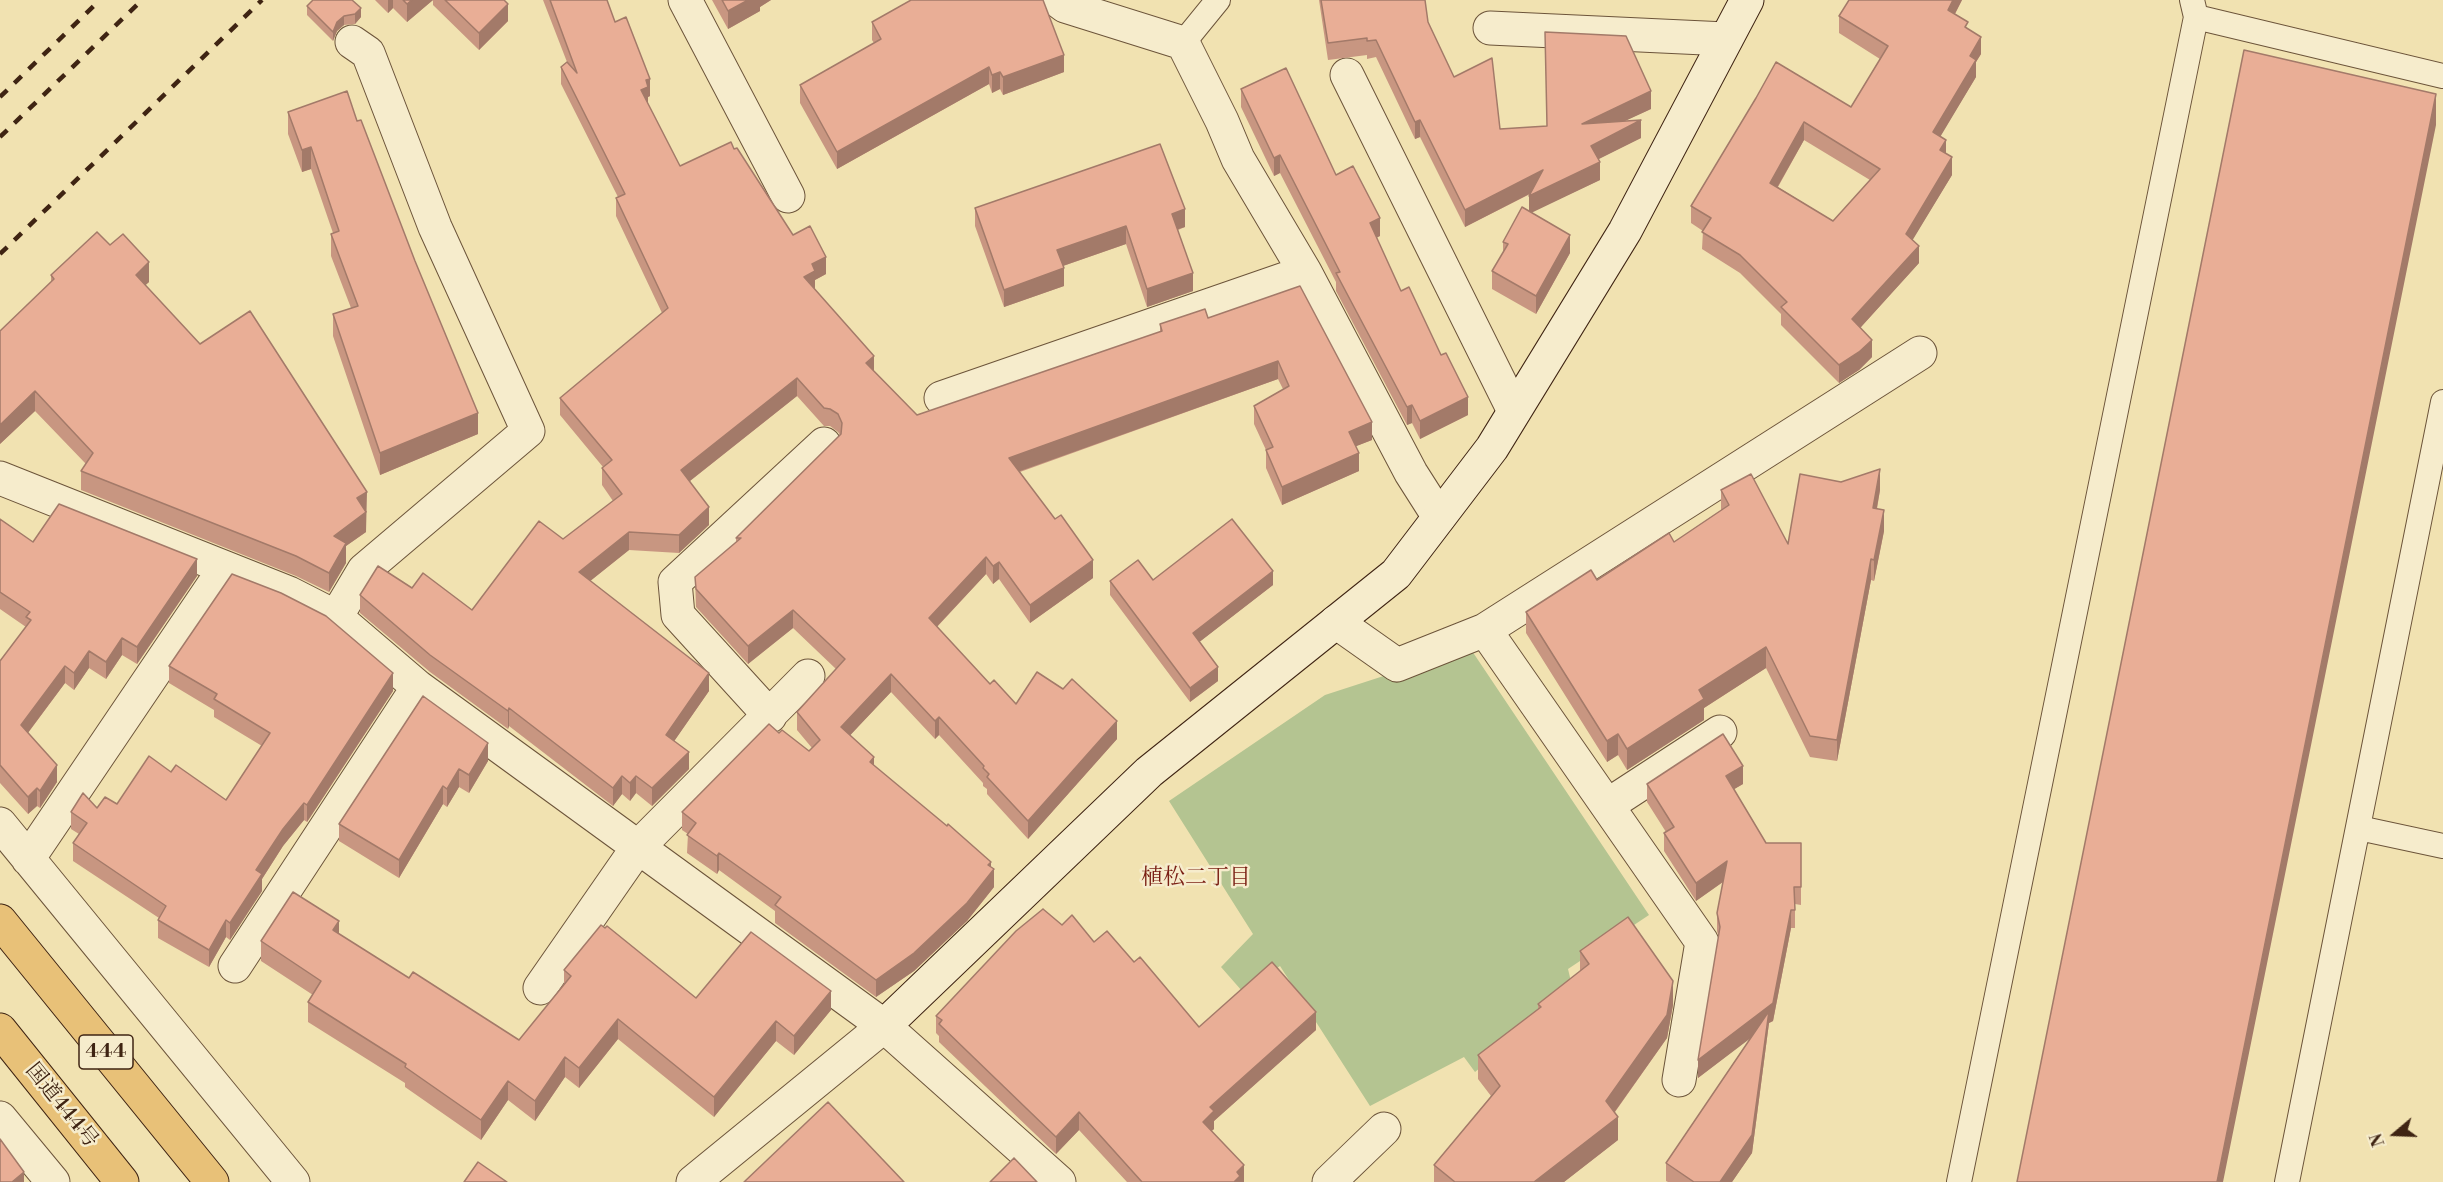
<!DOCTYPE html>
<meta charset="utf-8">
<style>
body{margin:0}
#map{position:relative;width:2443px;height:1182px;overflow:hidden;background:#f1e2b1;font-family:"Libre Bodoni",serif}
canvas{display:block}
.north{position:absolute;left:2365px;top:1104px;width:60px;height:60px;-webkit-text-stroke:4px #f6eccc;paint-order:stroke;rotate:251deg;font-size:16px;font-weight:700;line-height:24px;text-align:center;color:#3f2413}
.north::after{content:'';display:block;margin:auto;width:21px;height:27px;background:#3f2413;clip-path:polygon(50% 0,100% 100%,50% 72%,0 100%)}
</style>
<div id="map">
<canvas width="2443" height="1182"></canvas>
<div class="north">N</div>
</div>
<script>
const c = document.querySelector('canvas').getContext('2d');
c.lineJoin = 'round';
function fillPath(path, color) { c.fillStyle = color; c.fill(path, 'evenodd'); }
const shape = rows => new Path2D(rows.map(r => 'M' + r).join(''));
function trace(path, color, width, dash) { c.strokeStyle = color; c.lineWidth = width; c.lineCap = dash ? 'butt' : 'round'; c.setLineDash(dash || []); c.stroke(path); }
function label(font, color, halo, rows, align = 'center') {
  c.font = font + ' "Libre Bodoni","Noto Serif JP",serif'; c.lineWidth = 5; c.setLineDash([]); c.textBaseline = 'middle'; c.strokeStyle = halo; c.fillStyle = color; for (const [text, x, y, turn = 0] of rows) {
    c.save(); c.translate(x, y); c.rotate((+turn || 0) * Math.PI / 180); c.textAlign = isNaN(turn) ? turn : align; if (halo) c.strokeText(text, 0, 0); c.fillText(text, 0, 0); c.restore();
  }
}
const green = shape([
 [1470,648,1649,915,1568,969,1573,990,1475,1072,1464,1057,1370,1106,1280,966,1242,991,1221,967,1253,934,1169,801,1325,695]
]);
const lane = shape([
 [2196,17,2443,76],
 [1183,43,1218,0],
 [2359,828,2443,846],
 [1959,1182,2196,17,2192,0],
 [2287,1182,2443,402]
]);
const street = shape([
 [685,0,788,196],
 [1057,0,1065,6,1183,43,1222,121,1238,159,1305,272],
 [1490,28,1726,39],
 [1347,75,1514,411],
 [941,398,1305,272,1411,473,1439,517],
 [0,478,289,593,336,617,418,687,884,1026,1059,1182],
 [336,617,364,570,528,431,435,227,368,53,352,42],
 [1336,622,1397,665,1485,630,1702,942,1679,1080],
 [1485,630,1920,353],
 [770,716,678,615,675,582,824,444],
 [1608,805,1720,732],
 [0,824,293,1182],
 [28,859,225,568],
 [235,966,418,687],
 [540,988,638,847,808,676],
 [0,1118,53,1182],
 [693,1182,884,1026],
 [1329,1182,1384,1129]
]);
const secondary = shape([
 [884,1026,1149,772,1396,574,1492,448,1625,231,1747,0]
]);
const highway = shape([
 [0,921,212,1182],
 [0,1030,122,1182]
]);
const rail = shape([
 [0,97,100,0],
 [0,137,142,0],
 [0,254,262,0]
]);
const wall = shape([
 [352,0,361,17,355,24,344,25,337,31,333,41,307,15,307,6],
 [375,0,504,0,508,21,479,50,433,5,433,0,407,22,393,8,388,13],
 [543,0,607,0,615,22,650,96,648,97,648,105,680,166,734,149,793,235,826,274,815,280,815,289,874,371,917,415,1160,332,1160,324,1208,318,1300,286,1372,440,1356,446,1359,471,1282,505,1266,468,1266,450,1254,424,1254,406,1283,389,1278,379,1020,472,1093,578,1030,623,999,579,993,584,986,574,937,627,990,684,1016,704,1117,739,1028,839,987,794,987,789,983,786,983,783,939,735,935,739,891,692,850,735,874,766,991,867,994,887,967,921,914,971,876,997,775,923,775,911,719,870,717,874,687,853,688,834,682,830,682,812,779,733,809,751,812,748,797,730,797,712,836,669,793,628,748,664,696,607,695,577,736,543,736,538,840,435,838,432,830,426,824,426,797,396,690,481,709,525,679,553,629,550,590,581,709,691,674,741,689,769,652,806,636,793,630,801,622,794,613,806,509,726,508,729,430,672,360,613,360,595,412,588,472,610,613,501,602,485,602,468,603,467,560,415,560,398,662,313,616,216,616,198,618,197,561,84,561,67,567,62],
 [712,0,771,0,760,7,760,11,728,29],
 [1319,0,1425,0,1428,22,1454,77,1500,129,1546,126,1651,109,1624,121,1641,138,1598,159,1600,180,1531,212,1570,253,1536,314,1492,289,1492,271,1503,253,1503,242,1529,211,1530,194,1465,227,1420,137,1415,139,1376,57,1367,59,1367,55,1328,60],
 [1962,0,1955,14,1968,29,1981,54,1976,62,1976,77,1940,136,1952,175,1912,240,1919,263,1860,328,1872,357,1859,370,1839,383,1781,325,1781,314,1740,273,1702,249,1703,231,1691,223,1691,206,1756,98,1851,107,1880,59,1839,33,1839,16],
 [1804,140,1870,180,1833,221,1778,187],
 [872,22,1064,72,1003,95,1000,89,992,93,989,84,837,169,800,103,800,85,874,43,872,40],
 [1241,89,1336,175,1380,236,1376,237,1401,291,1468,415,1420,439,1412,423,1407,425,1336,291,1336,282,1280,173,1274,176,1241,107],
 [288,112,357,121,478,434,380,475,333,336,333,314,351,308,331,256,331,234,333,233,311,169,302,172,288,134],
 [975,208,1185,227,1178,230,1193,291,1147,307,1126,244,1063,266,1064,286,1004,307,975,226],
 [110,245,149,282,145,285,200,344,367,512,366,512,366,532,346,546,346,563,329,592,296,576,81,490,81,471,86,464,35,411,0,444,51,282,51,275],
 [1721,490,1788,544,1880,490,1877,509,1884,531,1874,581,1871,580,1837,761,1810,757,1766,668,1704,708,1704,720,1627,770,1618,755,1607,762,1526,633,1526,612,1597,580,1674,542,1721,510],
 [0,519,33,542,197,576,137,664,122,655,106,679,89,668,74,690,65,683,28,733,57,782,40,808,37,806,28,814,0,783,0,661,26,627,0,609],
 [1153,580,1273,585,1199,642,1218,681,1190,702,1110,595,1110,581],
 [169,666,393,691,307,822,304,820,283,846,262,879,262,891,230,940,226,937,209,967,158,938,158,920,159,918,73,861,73,843,79,834,71,829,71,812,117,804,226,800,262,746,214,717,214,710,169,683],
 [423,696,488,761,469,793,459,787,447,807,443,804,399,878,339,841,339,824],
 [1647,784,1743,784,1734,789,1766,843,1801,843,1801,905,1795,904,1795,928,1791,928,1773,1021,1769,1023,1752,1153,1732,1182,1668,1182,1666,1181,1666,1163,1751,1037,1698,1078,1719,938,1717,931,1717,913,1723,882,1696,901,1664,851,1664,833,1666,832,1647,802],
 [1062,925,1134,962,1199,1027,1316,1030,1214,1121,1214,1129,1211,1131,1244,1182,1127,1182,1079,1130,1056,1154,939,1042,939,1036,936,1033,936,1016],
 [339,934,409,978,519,1040,564,984,564,970,696,998,831,1010,794,1055,776,1041,714,1117,618,1039,579,1088,565,1077,535,1121,508,1100,481,1140,405,1087,405,1083,308,1022,308,1002,313,995,261,961,261,941],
 [1580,951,1673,1005,1667,1038,1615,1112,1618,1140,1564,1182,1434,1182,1434,1165,1491,1096,1478,1079,1478,1055,1538,1009,1538,1004,1580,971]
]);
const shadedWall = shape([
 [388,0,393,0,393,8,388,13],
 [412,0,433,0,407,22,407,4],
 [748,0,771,0,760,7,760,11,728,29,728,11],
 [1953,0,1962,0,1948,27,1948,10],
 [508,4,508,21,479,50,479,33],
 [361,8,361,17,355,24,355,14],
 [344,16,344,25,337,31,333,41,333,32,337,22],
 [1981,37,1981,54,1976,62,1976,77,1933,149,1933,132,1970,56],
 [1064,55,1064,72,1003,95,1003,77],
 [989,67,989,84,837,169,837,152],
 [1000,72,1000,89,992,93,992,75],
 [650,79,650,96,648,97,648,105,641,90,646,80],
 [1651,91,1651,109,1582,141,1582,124],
 [2436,94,2436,125,2223,1182,2217,1182],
 [1420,120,1420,137,1415,139,1415,122],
 [1641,120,1641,138,1591,163,1591,146],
 [1804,122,1804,140,1770,200,1770,183],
 [1946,140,1946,157,1940,150],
 [311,147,311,169,302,172,302,150],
 [1280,155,1280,173,1274,176,1274,158],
 [1952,157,1952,175,1906,251,1906,234],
 [1600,162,1600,180,1529,214,1529,196],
 [1543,170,1543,187,1465,227,1465,210],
 [1185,209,1185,227,1172,231,1172,214],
 [1380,218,1380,236,1370,241,1370,223],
 [1126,226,1126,244,1057,268,1057,250],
 [1570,235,1570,253,1536,314,1536,296],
 [1919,246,1919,263,1852,337,1852,319],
 [826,257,826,274,815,280,815,289,804,277,812,264],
 [149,262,149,282,136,294,136,275],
 [1064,268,1064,286,1004,307,1004,290],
 [1193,273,1193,291,1147,307,1147,289],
 [1872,340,1872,357,1859,370,1839,383,1839,365],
 [874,356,874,373,866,363],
 [1278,361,1278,379,1009,475,1009,458],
 [797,378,797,396,681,488,681,470],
 [35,391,35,411,0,444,0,425],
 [1468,397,1468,415,1420,439,1420,421],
 [1412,405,1412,423,1407,425,1407,407],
 [478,413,478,434,380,475,380,453],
 [1372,422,1372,440,1349,449,1349,432],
 [1359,453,1359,471,1282,505,1282,487],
 [1880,469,1880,490,1873,529,1873,508],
 [367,492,366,532,346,546,346,563,329,592,329,573,334,536,357,498],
 [709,507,709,525,679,553,679,535],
 [1884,510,1884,531,1874,581,1874,560],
 [629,532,629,550,579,590,579,572],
 [986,557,986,574,929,635,929,618],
 [197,559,197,576,137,664,137,647],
 [1871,559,1871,580,1837,761,1837,740],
 [1093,560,1093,578,1030,623,1030,605],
 [999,562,999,579,993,584,993,566],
 [1273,571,1273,585,1193,647,1193,633],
 [793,610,793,628,748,664,748,646],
 [122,638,122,655,106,679,106,662],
 [1766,647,1766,668,1704,708,1704,720,1627,770,1627,749,1699,690],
 [89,651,89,668,74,690,74,673],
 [65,666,65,683,21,742,21,725],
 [1218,667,1218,681,1190,702,1190,688],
 [393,673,393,691,307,822,307,805],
 [709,673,709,691,666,753,666,735],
 [891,674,891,692,841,745,841,727],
 [509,708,509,726,508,729,508,711],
 [939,717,939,735,935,739,935,721],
 [1117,721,1117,739,1028,839,1028,821],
 [1618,734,1618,755,1607,762,1607,741],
 [488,743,488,761,469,793,469,775],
 [689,752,689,769,652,806,652,788],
 [874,757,874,775,870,762],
 [57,765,57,782,40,808,40,791],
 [1743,766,1743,784,1726,794,1726,776],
 [459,769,459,787,447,807,447,789],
 [622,776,622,794,613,806,613,788],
 [636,776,636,793,630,801,630,783],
 [443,786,443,804,399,878,399,860],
 [37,788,37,806,28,814,28,797],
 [304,803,304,820,283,846,262,879,262,891,230,940,230,923,256,870,283,829],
 [719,853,719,870,717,874,717,856],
 [1727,861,1727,879,1696,901,1696,883],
 [991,862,991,873,994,869,994,887,967,921,914,971,876,997,876,980],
 [1791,910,1791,928,1773,1021,1769,1023,1752,1153,1732,1182,1720,1182,1768,1025,1698,1078,1698,1060],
 [226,920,226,937,209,967,209,950],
 [339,921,339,941,333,930],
 [1673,981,1673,1005,1667,1038,1606,1124,1606,1101],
 [831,991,831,1010,794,1055,794,1036],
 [1316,1012,1316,1030,1214,1121,1214,1129,1203,1139,1203,1122,1210,1107],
 [618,1019,618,1039,579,1088,579,1068],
 [776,1021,776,1041,714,1117,714,1097],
 [565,1057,565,1077,535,1121,535,1101],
 [508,1081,508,1100,481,1140,481,1120],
 [1079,1112,1079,1130,1056,1154,1056,1137],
 [1618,1117,1618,1140,1564,1182,1534,1182],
 [1244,1165,1244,1182,1234,1182,1237,1172],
 [24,1172,24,1182,12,1182]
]);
const building = shape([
 [313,0,352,0,361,8,355,14,344,16,337,22,333,32,307,6,313,0],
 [403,0,412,0,407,4,403,0],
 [445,0,504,0,508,4,479,33,445,0],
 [550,0,607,0,615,22,626,17,650,79,646,80,648,87,641,90,680,166,731,142,734,149,737,148,793,235,810,226,826,257,812,264,815,271,804,277,874,356,866,363,917,415,1162,331,1160,324,1205,309,1208,318,1300,286,1372,422,1349,432,1359,453,1282,487,1266,450,1273,447,1254,406,1289,386,1278,361,1009,458,1055,519,1061,515,1093,560,1030,605,999,562,993,566,986,557,929,618,990,684,994,680,1016,704,1037,672,1063,689,1072,679,1117,721,1028,821,987,777,989,774,983,768,984,766,939,717,935,721,891,674,841,727,874,757,870,762,947,826,948,824,991,862,988,865,994,869,967,903,914,953,876,980,775,905,781,897,719,853,717,856,687,835,696,823,682,812,769,724,779,733,782,730,809,751,820,740,797,712,845,659,793,610,748,646,696,589,695,577,741,538,736,538,841,434,842,423,838,414,830,409,824,408,797,378,681,470,709,507,679,535,629,532,579,572,709,673,666,735,689,752,652,788,636,776,630,783,622,776,613,788,509,708,508,711,430,655,360,595,378,566,412,588,423,573,472,610,539,521,563,539,622,494,602,468,612,460,560,398,668,308,616,198,625,194,561,67,567,62,577,73,550,0],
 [722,0,748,0,728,11,722,0],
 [911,0,1043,0,1064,55,1003,77,1000,72,992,75,989,67,837,152,800,85,881,39,872,22,911,0],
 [1321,0,1425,0,1428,22,1454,77,1492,58,1500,129,1547,126,1545,32,1626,36,1651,91,1582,124,1641,120,1591,146,1600,162,1529,196,1543,170,1465,210,1420,120,1415,122,1376,40,1367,41,1367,38,1328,43,1321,0],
 [1849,0,1953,0,1948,10,1968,22,1965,27,1981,37,1970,56,1976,60,1933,132,1946,140,1940,150,1952,157,1906,234,1919,246,1852,319,1872,340,1859,352,1839,365,1781,307,1787,302,1740,255,1702,232,1711,218,1691,206,1756,98,1776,62,1851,107,1888,46,1839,16,1849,0],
 [1804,122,1880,169,1833,221,1770,183,1804,122],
 [2244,50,2436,94,2217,1182,2017,1182,2244,50],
 [1286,68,1336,175,1353,166,1380,218,1370,223,1401,291,1409,287,1441,355,1446,353,1468,397,1420,421,1412,405,1407,407,1336,273,1340,272,1280,155,1274,158,1241,89,1286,68],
 [347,91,357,121,361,120,415,261,478,413,380,453,333,314,358,306,331,234,339,231,311,147,302,150,288,112,347,91],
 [1160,144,1185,209,1172,214,1193,273,1147,289,1126,226,1057,250,1064,268,1004,290,975,208,1160,144],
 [1522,207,1570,235,1536,296,1492,271,1508,244,1503,242,1522,207],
 [97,232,110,245,123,234,149,262,136,275,200,344,250,311,367,492,357,498,366,512,334,536,346,543,329,573,296,556,81,471,93,453,35,391,0,425,0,331,54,279,51,275,97,232],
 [1880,469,1873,508,1884,510,1874,560,1871,559,1837,740,1810,736,1766,647,1699,690,1704,699,1627,749,1618,734,1607,741,1526,612,1591,570,1597,580,1669,533,1674,542,1729,505,1721,490,1751,474,1788,544,1800,474,1841,482,1880,469],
 [59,504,197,559,137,647,122,638,106,662,89,651,74,673,65,666,21,725,57,765,40,791,37,788,28,797,0,765,0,661,31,620,26,617,30,612,0,592,0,519,33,542,59,504],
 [1232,519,1273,571,1193,633,1218,667,1190,688,1110,581,1138,560,1153,580,1232,519],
 [232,574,281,593,326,616,393,673,307,805,304,803,283,829,256,870,262,874,230,923,226,920,209,950,158,920,166,906,73,843,87,823,71,812,83,793,97,808,105,797,117,804,149,756,171,772,176,765,226,800,270,733,214,699,217,694,169,666,232,574],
 [423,696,488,743,469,775,459,769,447,789,443,786,399,860,339,824,423,696],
 [1723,734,1743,766,1726,776,1766,843,1801,843,1801,887,1794,887,1795,910,1791,910,1773,1003,1698,1060,1720,927,1717,913,1727,861,1696,883,1664,833,1674,827,1647,784,1723,734],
 [293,892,339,921,333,930,409,978,413,972,519,1040,571,976,564,970,601,925,605,928,607,926,696,998,751,932,831,991,794,1036,776,1021,714,1097,618,1019,579,1068,565,1057,535,1101,508,1081,481,1120,405,1067,406,1064,308,1002,321,981,261,941,293,892],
 [1043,909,1062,925,1072,915,1094,942,1107,931,1134,962,1140,957,1199,1027,1272,962,1316,1012,1210,1107,1214,1111,1203,1122,1244,1165,1237,1172,1240,1176,1234,1182,1142,1182,1079,1112,1056,1137,939,1024,942,1020,936,1016,1016,931,1043,909],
 [1628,917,1673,981,1667,1015,1606,1101,1618,1117,1534,1182,1455,1182,1434,1165,1500,1086,1478,1055,1541,1007,1538,1004,1589,964,1580,951,1628,917],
 [1769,1011,1752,1135,1720,1182,1694,1182,1666,1163,1769,1011],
 [828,1102,904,1182,744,1182,828,1102],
 [0,1139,24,1172,12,1182,0,1182,0,1139],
 [1014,1158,1037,1182,990,1182,1014,1158],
 [478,1162,507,1182,464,1182,478,1162]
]);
const shields = [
 [106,1052,54]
];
const shieldNames = [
 ["444",106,1052]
];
const streetNames = [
 ["国道444号",61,1106,51]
];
const neighbourhoodNames = [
 ["植松二丁目",1196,879]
];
fillPath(green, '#b4c491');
trace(lane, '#6c543a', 26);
trace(street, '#6c543a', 35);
trace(secondary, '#3f2413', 35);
trace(highway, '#3f2413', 35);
trace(lane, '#f6eccc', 24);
trace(street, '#f6eccc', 33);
trace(secondary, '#f6eccc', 33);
trace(highway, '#e8c178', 33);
trace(rail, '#3f2413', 4.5, [10, 10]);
fillPath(wall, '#c89681');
fillPath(shadedWall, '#a37a69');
fillPath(building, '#e9ae96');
trace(building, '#a37a69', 1.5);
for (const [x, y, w] of shields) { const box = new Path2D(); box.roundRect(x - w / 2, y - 17, w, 34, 4.5); c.fillStyle = '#f6eccc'; c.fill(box); trace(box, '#3f2413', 1.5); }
label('bold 20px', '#3f2413', null, shieldNames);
label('21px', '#3f2413', '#f6eccc', streetNames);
label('22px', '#7a1f14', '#f6eccc', neighbourhoodNames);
</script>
